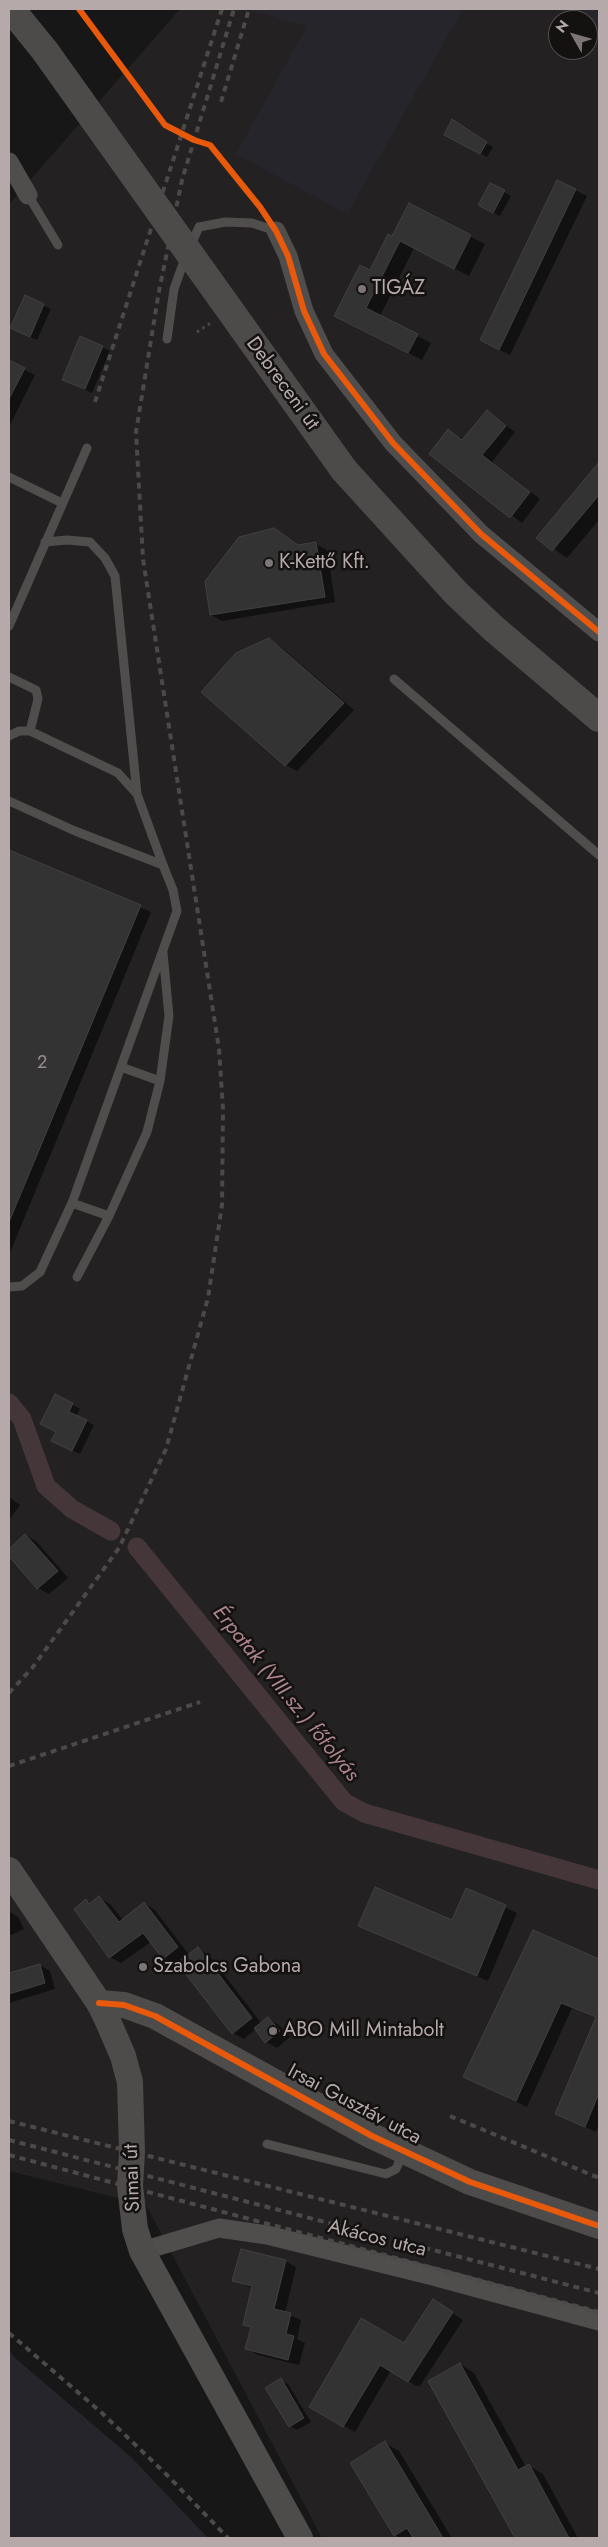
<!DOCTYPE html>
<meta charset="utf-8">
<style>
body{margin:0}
#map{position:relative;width:608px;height:2547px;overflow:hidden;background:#171717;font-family:Jost,sans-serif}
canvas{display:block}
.frame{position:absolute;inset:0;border:10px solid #b6a9a9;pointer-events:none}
.north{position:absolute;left:548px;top:10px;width:50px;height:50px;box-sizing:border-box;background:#131211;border:1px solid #544e4e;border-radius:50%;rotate:308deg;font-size:14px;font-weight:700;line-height:20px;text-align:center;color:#b6a9a9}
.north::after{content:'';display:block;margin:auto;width:18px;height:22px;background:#7e7676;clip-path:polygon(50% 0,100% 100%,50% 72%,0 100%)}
</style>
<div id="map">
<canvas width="608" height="2547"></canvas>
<div class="frame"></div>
<div class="north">N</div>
</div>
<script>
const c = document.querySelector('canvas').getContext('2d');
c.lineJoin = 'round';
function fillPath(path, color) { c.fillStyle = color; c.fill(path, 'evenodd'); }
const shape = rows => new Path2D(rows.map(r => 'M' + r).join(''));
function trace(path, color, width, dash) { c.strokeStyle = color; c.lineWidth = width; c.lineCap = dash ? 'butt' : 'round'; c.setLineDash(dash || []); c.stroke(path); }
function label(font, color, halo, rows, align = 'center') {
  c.font = font + ' Jost,sans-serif'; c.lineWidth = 5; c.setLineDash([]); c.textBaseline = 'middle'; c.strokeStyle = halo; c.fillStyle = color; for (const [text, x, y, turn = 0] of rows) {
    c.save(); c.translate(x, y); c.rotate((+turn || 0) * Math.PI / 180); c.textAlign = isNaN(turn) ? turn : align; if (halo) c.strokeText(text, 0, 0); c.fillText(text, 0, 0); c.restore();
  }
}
const built = shape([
 [180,9,245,9,307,25,316,9,555,9,578,20,558,20,558,50,588,50,588,25,599,30,599,2538,322,2538,146,2205,9,2171,9,204]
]);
const green = shape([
 [245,9,463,9,347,214,236,154,307,26],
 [555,9,599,9,599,30,588,25,588,20,578,20],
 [9,2349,13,2356,131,2457,208,2538,9,2538]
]);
const shadow = shape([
 [453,121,476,134,475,137,493,147,487,157,445,134],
 [557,181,587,196,510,355,492,346],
 [490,184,511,196,500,216,479,205],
 [409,205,485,244,469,276,414,248,380,316,431,343,422,360,350,323,371,272,393,238],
 [25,297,51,309,37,340,19,332],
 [102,347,110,351,92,393,63,379],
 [9,362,35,375,9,427],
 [487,412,515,432,492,462,540,499,522,523,430,454,449,430,464,440],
 [599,464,599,520,567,558,538,538],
 [316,544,327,550,335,602,222,621,211,615,299,546],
 [269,640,280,646,354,710,297,771,286,765],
 [9,852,151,912,9,1255],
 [56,1396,80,1409,76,1416,94,1425,80,1454,60,1445],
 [9,1497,20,1505,9,1520],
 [26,1535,37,1542,68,1578,49,1594,38,1588,9,1554,9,1550],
 [467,1890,517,1913,488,1981,360,1925,453,1922],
 [99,1898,110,1904,123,1920,144,1903,155,1910,189,1955,198,1949,209,1955,262,2024,268,2019,279,2025,290,2037,277,2048,266,2042,256,2029,244,2039,233,2033,178,1961,175,1964,164,1958,151,1942,121,1963,110,1957,86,1900,91,1904],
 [9,1911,18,1917,24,1929,9,1936],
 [40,1965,50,1971,55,1989,9,2003,9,1974],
 [589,1973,599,1977,599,2125,596,2132,557,2114,597,2018,572,2008,527,2107,475,2082],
 [285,2261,296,2267,285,2313,301,2320,297,2339,305,2343,299,2365,258,2355,247,2349,252,2328,244,2324,253,2289,234,2280],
 [444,2307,463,2320,420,2386,416,2386,391,2370,355,2432,311,2407,405,2345],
 [460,2364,474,2373,526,2467,529,2466,543,2474,578,2538,517,2538,430,2381],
 [281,2380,288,2384,311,2422,297,2430,290,2426],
 [385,2443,399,2451,452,2538,400,2538,395,2535,351,2463]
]);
const canal = shape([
 [9,1403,22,1419,46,1486,72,1509,111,1531],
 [137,1547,344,1802,364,1813,599,1880]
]);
const building = shape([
 [452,119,487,142,480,154,444,135,452,119],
 [557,180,576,189,499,350,480,340,557,180],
 [490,183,505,190,493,213,478,205,490,183],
 [409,203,471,235,454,269,400,241,366,308,418,334,408,353,334,316,360,265,370,270,388,234,392,236,409,203],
 [25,295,44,304,30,337,10,328,25,295],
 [80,336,103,346,85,389,62,380,80,336],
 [9,360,25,368,9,399,9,360],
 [487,410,506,426,482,455,530,492,510,518,429,454,448,429,462,440,487,410],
 [599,462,599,495,552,551,536,538,599,462],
 [274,528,298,545,316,542,325,597,210,615,205,581,239,537,274,528],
 [269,638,344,703,285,766,201,692,236,653,269,638],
 [9,850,141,905,9,1222,9,850],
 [55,1394,73,1403,69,1412,87,1420,72,1451,51,1441,56,1432,40,1424,55,1394],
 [25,1534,58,1571,37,1589,9,1556,9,1549,25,1534],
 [375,1887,452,1920,466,1888,506,1905,477,1976,358,1926,375,1887],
 [99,1896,119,1922,144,1902,178,1947,163,1959,143,1933,109,1958,74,1909,86,1899,89,1904,99,1896],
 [533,1930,599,1959,599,2093,585,2127,555,2114,596,2017,561,2003,516,2101,463,2077,533,1930],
 [198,1947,252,2018,232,2034,177,1963,198,1947],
 [40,1964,45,1983,9,1994,9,1973,40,1964],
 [268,2017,280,2031,265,2043,254,2028,268,2017],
 [241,2249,286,2260,274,2309,291,2313,286,2334,294,2336,288,2360,245,2349,251,2327,243,2325,252,2286,232,2281,241,2249],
 [433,2299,453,2312,408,2382,380,2365,343,2427,309,2407,361,2318,404,2343,433,2299],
 [460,2363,518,2470,529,2464,569,2538,515,2538,428,2381,460,2363],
 [281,2378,304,2418,289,2427,265,2388,281,2378],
 [385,2441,443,2538,413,2538,407,2528,394,2536,350,2463,385,2441]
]);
const path = shape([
 [197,332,212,322]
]);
const lane = shape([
 [28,195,58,245],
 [167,339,174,289,185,258,199,227,225,222,252,223,276,231],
 [9,477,62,503],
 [45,542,67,540,90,542,105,558,115,576,137,794,163,865],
 [9,626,87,448],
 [9,677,36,690,38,699,30,731],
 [394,679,599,855],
 [9,736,19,731,30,731,118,773,137,794],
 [9,801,75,831,163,865,173,890,177,911,72,1203,40,1272,22,1286,9,1287],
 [121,1067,160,1081],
 [72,1203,109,1216],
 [77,1277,109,1216,147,1132,160,1081,169,1016,163,953],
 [267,2144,386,2174,396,2169,403,2153]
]);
const street = shape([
 [9,162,28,195],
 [276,231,288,256,304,311,324,354,393,443,481,534,599,632],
 [142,2251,219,2228,267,2235,433,2276,599,2321]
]);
const secondary = shape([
 [9,1870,99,2003,107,2019,123,2056,130,2082,132,2152,130,2186,135,2229,142,2251,300,2538],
 [99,2003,124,2005,155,2016,372,2136,470,2182,599,2226]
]);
const primary = shape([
 [11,9,45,51],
 [344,470,456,593,493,628,599,718]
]);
const rail = shape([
 [221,102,249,9],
 [95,402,222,9],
 [9,1693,33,1667,119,1548,166,1449,208,1298,222,1205,223,1109,219,1049,143,559,136,432,159,291,182,180,234,9],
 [9,1766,200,1702],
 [450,2116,599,2178],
 [9,2121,599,2269],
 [9,2140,599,2293],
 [9,2155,599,2312],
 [9,2333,102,2413,167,2475,228,2538]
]);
const primaryBridge = shape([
 [45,51,344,470]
]);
const cycleway = shape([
 [79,9,165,125,194,140,210,145,260,207,276,231,288,256,304,311,324,354,393,443,481,534,599,632],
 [99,2003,124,2005,155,2016,372,2136,470,2182,599,2226]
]);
const markers = [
 [362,289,5,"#7e7676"],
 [269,563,5,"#7e7676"],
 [143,1967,5,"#7e7676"],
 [273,2031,5,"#7e7676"]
];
const numberNames = [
 ["2",42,1064]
];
const poiNames = [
 ["TIGÁZ",372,289],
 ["K-Kettő Kft.",279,563],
 ["Szabolcs Gabona",153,1967],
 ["ABO Mill Mintabolt",283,2031]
];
const streetNames = [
 ["Debreceni út",282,384,54],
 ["Irsai Gusztáv utca",354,2105,28],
 ["Simai út",133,2178,-92],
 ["Akácos utca",377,2239,14]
];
const waterNames = [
 ["Érpatak (VIII.sz.) főfolyás",285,1694,51]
];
fillPath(built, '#232121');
fillPath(green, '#27252c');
fillPath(shadow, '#0007');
trace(canal, '#45363a', 19);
fillPath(building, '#343333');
trace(building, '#433f3f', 1);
trace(path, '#4c4949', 3, [2.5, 4]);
trace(lane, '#504d4d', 9);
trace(street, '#504d4d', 19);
trace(secondary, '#4e4b4b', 26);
trace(primary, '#4d4a4a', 28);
trace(rail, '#4c4949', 4, [6, 5]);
trace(primaryBridge, '#4d4a4a', 28);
trace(cycleway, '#e8590c', 6);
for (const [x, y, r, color] of markers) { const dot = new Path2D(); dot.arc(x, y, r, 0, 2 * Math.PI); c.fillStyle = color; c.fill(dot); trace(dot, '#131211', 2); }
label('18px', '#968c8c', null, numberNames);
label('20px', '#b6a9a9', '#131211', poiNames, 'left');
label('20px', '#b6a9a9', '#131211', streetNames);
label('italic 21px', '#ae848d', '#131211', waterNames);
</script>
